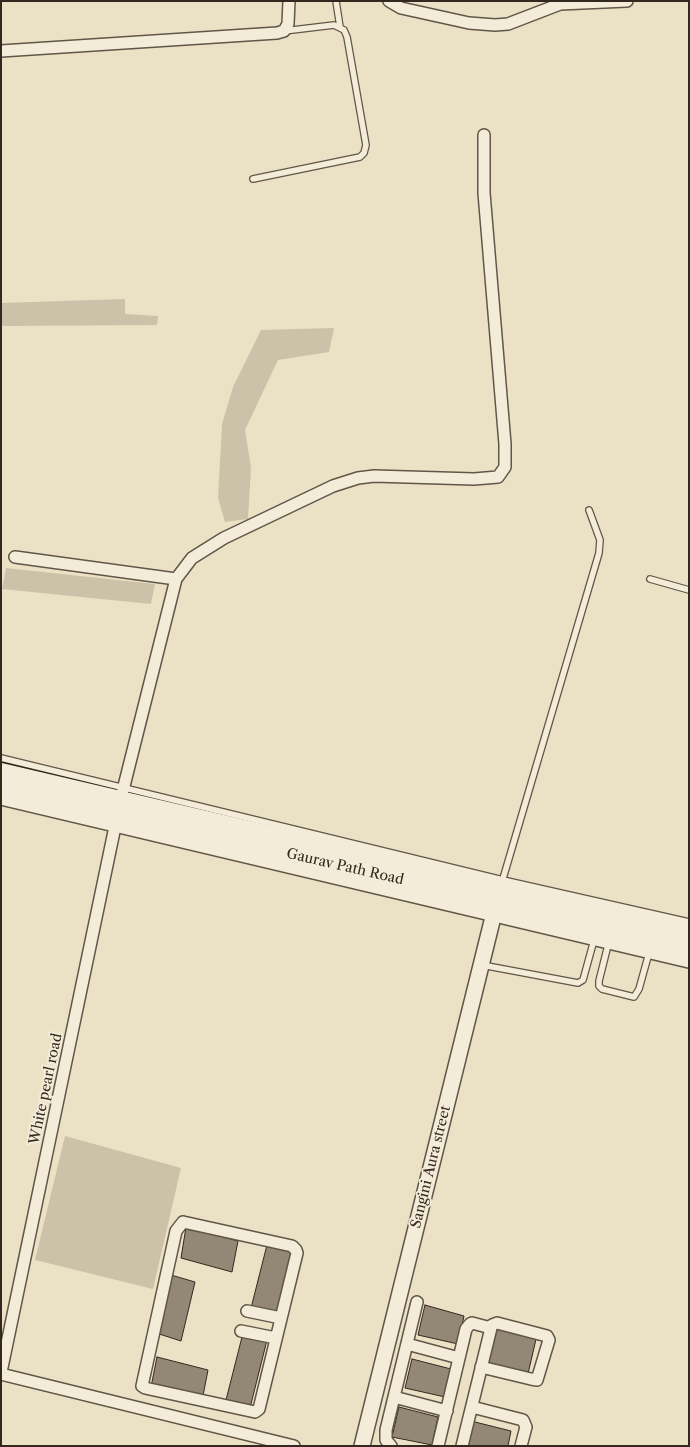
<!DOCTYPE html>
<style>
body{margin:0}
#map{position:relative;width:690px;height:1447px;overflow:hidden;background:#ebe2c5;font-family:"Libre Caslon Text",serif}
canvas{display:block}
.frame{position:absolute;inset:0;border:2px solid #33271e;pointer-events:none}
</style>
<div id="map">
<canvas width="690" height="1447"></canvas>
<div class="frame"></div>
</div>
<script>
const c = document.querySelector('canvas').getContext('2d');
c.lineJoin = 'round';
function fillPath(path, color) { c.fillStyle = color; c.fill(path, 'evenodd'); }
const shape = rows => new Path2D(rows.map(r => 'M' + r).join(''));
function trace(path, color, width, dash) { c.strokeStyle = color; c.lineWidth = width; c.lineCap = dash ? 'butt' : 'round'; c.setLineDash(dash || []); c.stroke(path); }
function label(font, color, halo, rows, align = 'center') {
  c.font = font + ' "Libre Caslon Text",serif'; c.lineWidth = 4; c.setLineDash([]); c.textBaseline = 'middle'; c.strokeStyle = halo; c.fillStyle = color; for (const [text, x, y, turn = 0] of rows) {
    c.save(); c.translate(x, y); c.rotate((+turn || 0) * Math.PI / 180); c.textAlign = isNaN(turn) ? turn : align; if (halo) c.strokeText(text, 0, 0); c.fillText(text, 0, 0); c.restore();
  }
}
const green = shape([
 [125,299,125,314,158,316,157,325,1,326,1,303],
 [334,328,329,352,278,360,245,430,251,468,248,519,225,522,218,498,222,424,233,387,261,330],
 [6,568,155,584,151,604,2,589],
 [65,1136,181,1168,153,1289,35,1260]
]);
const building = shape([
 [186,1227,238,1241,232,1272,181,1258,186,1227],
 [268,1241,292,1248,276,1316,251,1308,268,1241],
 [171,1275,195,1282,181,1341,156,1333,171,1275],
 [425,1305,464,1316,458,1344,418,1335,425,1305],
 [497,1326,537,1335,527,1378,487,1366,497,1326],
 [243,1333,267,1340,250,1408,226,1400,243,1333],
 [157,1357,208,1370,202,1401,151,1387,157,1357],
 [412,1359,451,1369,445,1397,405,1388,412,1359],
 [399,1407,438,1417,432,1445,392,1437,399,1407],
 [471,1421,511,1431,508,1446,465,1446,471,1421]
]);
const service = shape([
 [336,1,340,27],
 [253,179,360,157,364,153,366,145,347,37,344,30,334,25,284,31],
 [650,579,689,590],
 [1,758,503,880,689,922],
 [502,882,599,553,600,540,589,510],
 [609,941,599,981,599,986,602,989,634,997,639,989,649,953],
 [482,965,578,983,583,980,594,940]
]);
const minor = shape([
 [389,1,401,8,469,23,495,25,508,24,560,4,627,1],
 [1,51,277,33,284,31,288,24,289,1],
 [15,557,176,579],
 [183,1222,292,1246,296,1250,297,1253,259,1409,255,1412,145,1388,142,1386,176,1231,183,1222],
 [247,1311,281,1318],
 [241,1331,276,1338],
 [407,1344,459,1358],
 [1,1372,121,798,176,579,192,558,224,538,333,486,358,478,374,476,474,479,498,477,505,467,505,444,484,193,484,135],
 [1,1374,294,1446],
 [394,1397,447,1411],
 [472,1407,523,1420,526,1427,521,1446],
 [391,1446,386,1440,386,1430,417,1302],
 [438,1446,466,1329,470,1324,472,1323,491,1328],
 [462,1446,491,1328,492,1325,497,1323,547,1336,549,1340,537,1380,531,1379,481,1367]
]);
const tertiary = shape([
 [1,797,689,960],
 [362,1446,496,905]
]);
const secondary = shape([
 [1,771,689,932],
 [1,785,497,903,689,947]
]);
const streetNames = [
 ["Gaurav Path Road",345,867,13],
 ["White pearl road",46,1089,-78],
 ["Sangini Aura street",431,1167,-76]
];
fillPath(green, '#ccc2a9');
fillPath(building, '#938875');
trace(building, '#33271e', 1);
trace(service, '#615648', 8);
trace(minor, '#615648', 14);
trace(tertiary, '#615648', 18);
trace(secondary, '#33271e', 19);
trace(service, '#f2ecd9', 5.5);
trace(minor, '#f2ecd9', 11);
trace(tertiary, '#f2ecd9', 15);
trace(secondary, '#f2ecd9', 16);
label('14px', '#33271e', '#f2ecd9', streetNames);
</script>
